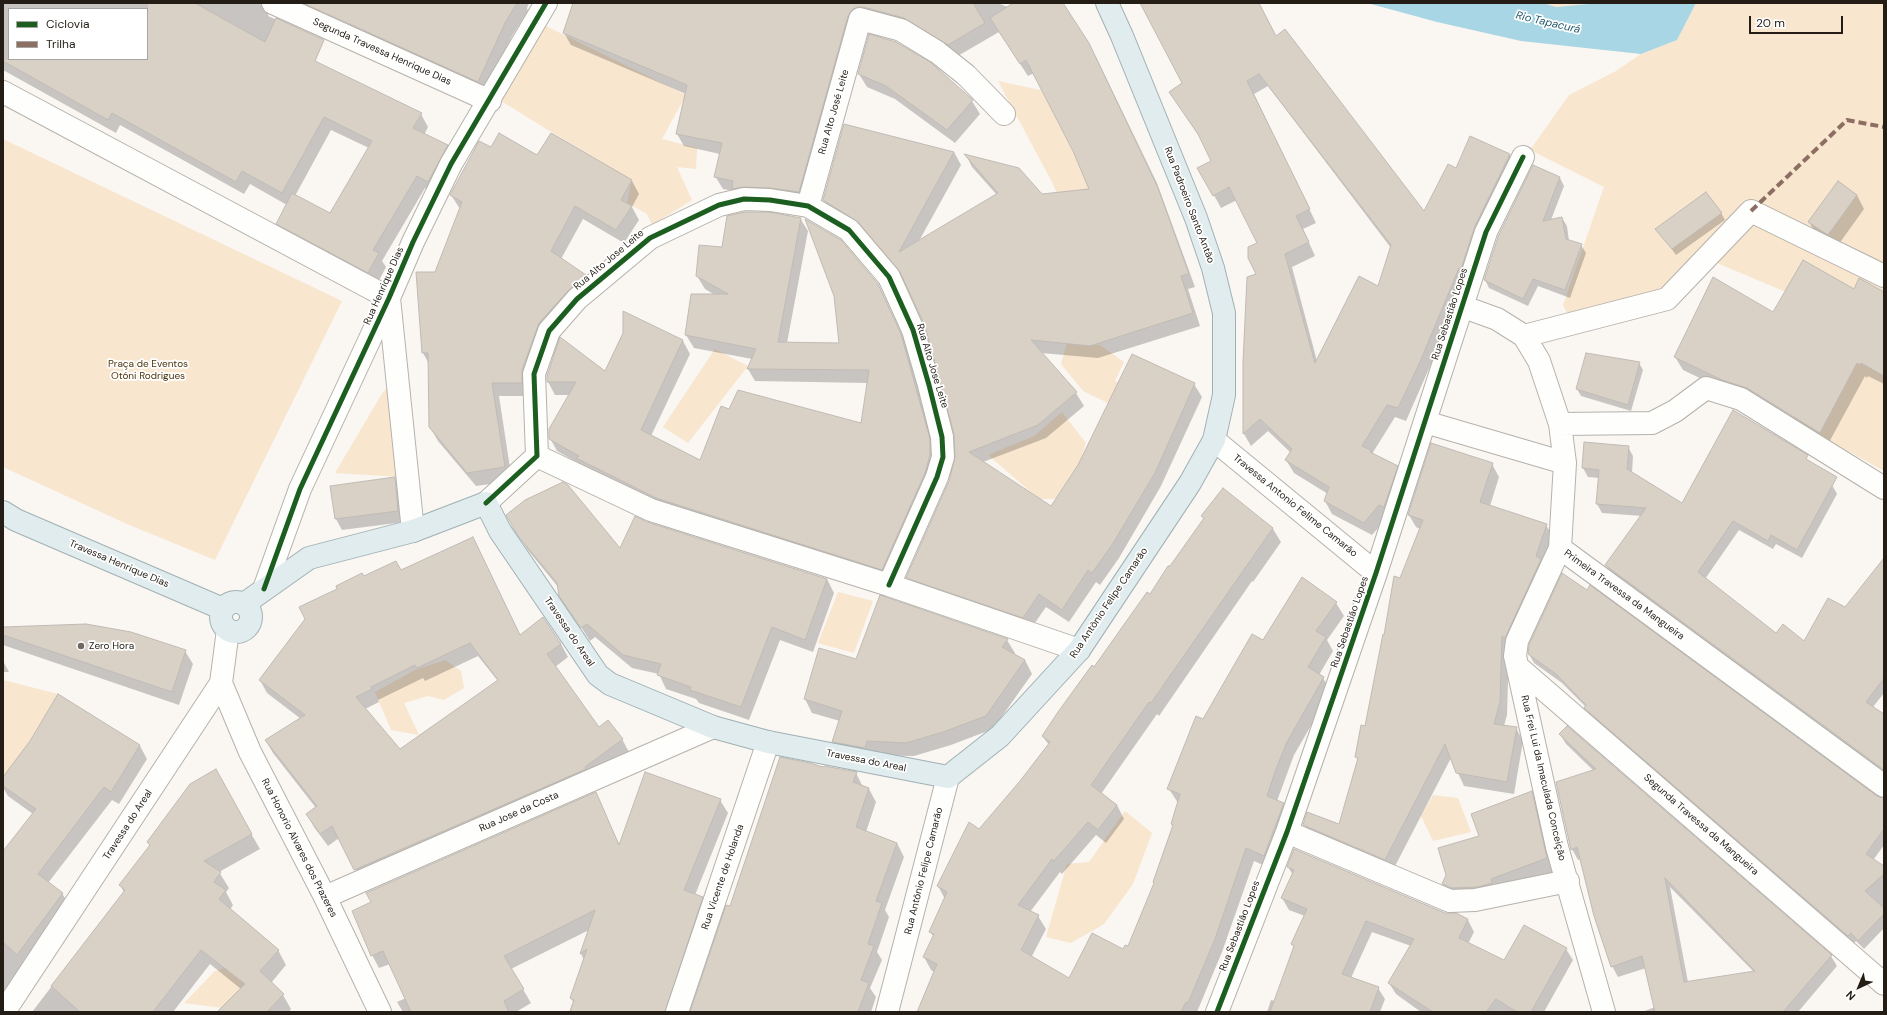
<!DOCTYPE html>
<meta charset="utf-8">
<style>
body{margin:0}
#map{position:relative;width:1887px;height:1015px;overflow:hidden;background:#faf6f2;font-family:"DM Sans",sans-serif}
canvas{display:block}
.frame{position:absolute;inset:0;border:4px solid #231d15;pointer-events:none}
.legend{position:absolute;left:8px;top:8px;width:140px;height:52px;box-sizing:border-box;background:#fff;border:1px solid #a7a5a1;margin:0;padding:5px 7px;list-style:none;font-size:12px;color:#231d15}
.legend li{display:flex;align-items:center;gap:8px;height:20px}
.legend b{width:20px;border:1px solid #a7a5a1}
.north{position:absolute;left:1839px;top:967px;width:40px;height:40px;-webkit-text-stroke:3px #fff;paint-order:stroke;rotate:224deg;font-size:11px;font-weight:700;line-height:16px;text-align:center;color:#231d15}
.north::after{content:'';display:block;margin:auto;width:14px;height:18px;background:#231d15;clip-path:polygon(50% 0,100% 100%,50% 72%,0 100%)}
.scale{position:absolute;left:1749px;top:16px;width:94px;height:18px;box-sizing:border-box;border:2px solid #231d15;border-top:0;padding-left:5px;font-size:12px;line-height:14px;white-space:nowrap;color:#231d15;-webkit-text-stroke:3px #fff;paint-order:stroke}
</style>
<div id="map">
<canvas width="1887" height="1015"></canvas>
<div class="frame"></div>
<ul class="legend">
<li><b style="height:5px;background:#1b5e20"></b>Ciclovia</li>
<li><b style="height:5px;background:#8d6e63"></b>Trilha</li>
</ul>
<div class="north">N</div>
<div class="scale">20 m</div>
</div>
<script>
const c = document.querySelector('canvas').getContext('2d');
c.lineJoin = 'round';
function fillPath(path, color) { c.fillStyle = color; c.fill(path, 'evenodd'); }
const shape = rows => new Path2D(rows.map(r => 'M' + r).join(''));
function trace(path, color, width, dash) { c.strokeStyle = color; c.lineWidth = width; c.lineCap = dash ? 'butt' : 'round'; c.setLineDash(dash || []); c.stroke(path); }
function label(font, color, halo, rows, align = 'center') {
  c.font = font + ' "DM Sans",sans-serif'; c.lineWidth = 3.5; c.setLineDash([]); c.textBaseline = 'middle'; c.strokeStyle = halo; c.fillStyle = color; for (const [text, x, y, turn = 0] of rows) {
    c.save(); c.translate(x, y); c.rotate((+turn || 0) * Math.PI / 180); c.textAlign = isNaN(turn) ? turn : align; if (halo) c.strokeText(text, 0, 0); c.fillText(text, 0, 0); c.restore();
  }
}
const green = shape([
 [1543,3,1600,3,1556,7],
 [1696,3,1884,3,1884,471,1794,421,1831,311,1705,258,1667,299,1568,315,1563,305,1604,187,1530,150,1569,95,1616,71,1641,54,1677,40],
 [544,25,686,95,662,139,697,148,696,169,677,167,692,200,652,225,647,214,627,203,631,181,501,101],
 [998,81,1041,90,1077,159,1100,213,1099,303,1054,186],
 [3,139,342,301,215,560,127,524,3,467],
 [1067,343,1100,345,1124,362,1115,381,1145,395,1133,415,1083,391,1061,364],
 [715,349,748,366,688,443,663,427],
 [392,383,401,477,335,473,383,392],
 [1062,412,1086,443,1080,462,1055,499,1039,499,988,455,1034,436],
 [838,592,873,601,854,653,818,643],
 [445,660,461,671,464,688,444,700,428,696,404,703,419,735,391,730,375,692,415,670],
 [3,680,58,694,3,785],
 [1433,795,1458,798,1471,832,1433,841,1421,816],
 [1125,811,1152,833,1133,884,1104,924,1071,943,1046,937,1067,864,1089,862],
 [239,963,261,982,237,1010,184,1003,215,971]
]);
const water = shape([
 [1367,3,1543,3,1556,7,1600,3,1696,3,1677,40,1641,54,1521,41,1437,22]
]);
const shadow = shape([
 [3,3,323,3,316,18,269,12,268,16,298,29,281,96,421,114,428,127,424,135,447,146,455,159,436,195,425,188,382,261,386,267,376,286,285,237,277,224,287,205,250,184,244,194,120,125,116,133,3,70],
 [9,9,147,9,147,59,9,59],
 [331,130,369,148,330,214,295,196],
 [359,3,529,3,527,8,528,11,512,36,485,94,356,36,349,23],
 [575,3,998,3,1033,18,1022,3,1061,3,1096,57,1157,183,1195,287,1188,289,1200,326,1098,358,1041,353,1076,393,1084,406,1046,438,983,462,1051,508,1194,384,1202,397,1161,486,1119,558,1100,585,1096,582,1069,622,1046,607,1030,630,914,590,907,578,950,481,956,457,955,434,926,326,905,280,867,234,831,213,824,200,954,152,961,165,919,241,997,195,972,167,966,155,1042,195,1090,190,1074,150,1034,73,1028,76,999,32,956,57,871,19,806,204,723,189,715,176,720,154,684,146,677,134,686,94,571,45,564,33],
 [1142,3,1259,4,1276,37,1425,213,1456,169,1471,137,1510,155,1517,168,1406,421,1395,417,1372,454,1397,466,1404,479,1387,518,1372,535,1332,514,1325,501,1328,494,1294,473,1286,460,1291,453,1268,431,1251,446,1244,434,1244,362,1257,275,1258,243,1237,200,1221,208,1199,168,1212,161,1202,141,1170,92,1183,83],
 [1268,86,1391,248,1378,287,1317,361,1292,267,1315,256,1303,229,1316,223,1254,94],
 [859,74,972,101,980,114,955,143,895,99,867,87],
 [552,135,632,181,639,194,632,207,639,220,624,243,583,219,561,259,586,276,593,289,547,337,529,396,499,396,512,481,476,486,438,441,430,427,429,364,423,353,436,272,460,209,451,195,479,143,492,149,537,157],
 [1560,178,1564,186,1551,220,1562,218,1567,226,1569,241,1581,245,1586,253,1570,298,1538,286,1528,306,1489,288,1485,280],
 [1857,195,1864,209,1836,248,1817,235,1809,222],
 [1721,213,1725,220,1676,255,1657,229],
 [800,218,808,231,787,343,841,345,878,284,908,348,936,452,889,582,664,511,557,451,550,438,570,395,555,395,548,382,548,376,605,373,624,333,624,313,683,341,690,354,651,436,700,461,730,410,862,424,868,383,755,381,748,369,752,359,694,348,686,335,715,295,705,289,697,276,723,248],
 [1854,290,1884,292,1884,384,1868,376,1867,378,1865,376,1827,446,1731,393,1683,370,1675,357,1774,313],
 [1639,363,1643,370,1631,411,1581,396,1577,389],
 [1734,411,1778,438,1832,485,1837,494,1802,558,1776,544,1773,549,1739,530,1705,579,1776,635,1805,643,1845,608,1884,560,1884,693,1873,707,1884,715,1884,775,1611,574,1606,565,1642,516,1602,513,1597,504,1600,478,1588,477,1583,468,1628,447,1633,456,1632,473,1682,504],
 [1492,464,1499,477,1490,506,1546,525,1554,538,1509,648,1507,715,1504,726,1516,728,1523,741,1514,794,1464,786,1451,758,1392,872,1311,838,1304,825,1339,826,1358,760,1356,757,1366,727,1385,636,1401,579,1420,529,1416,527,1409,515],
 [394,479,401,490,404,522,342,530,336,519,332,487],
 [1223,489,1273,529,1281,542,1253,582,1252,581,1159,716,1157,714,1101,794,1117,805,1124,819,1106,843,1096,835,1062,874,1060,872,1030,912,1038,916,1046,929,1031,958,1069,979,1128,948,1155,884,1173,827,1172,824,1178,803,1169,789,1203,720,1263,642,1336,603,1344,616,1327,640,1333,651,1319,675,1323,678,1331,691,1294,755,1277,801,1283,804,1291,817,1272,869,1254,861,1222,952,1197,1012,918,1012,934,972,931,970,924,957,934,937,930,932,945,899,938,886,979,830,1021,781,1049,745,1043,737,1170,568,1205,520,1203,516],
 [507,516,620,550,647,523,827,579,834,593,813,652,780,640,749,720,699,703,696,699,666,689,659,674,632,668,595,637,590,641,565,602,568,599,527,549],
 [473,538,520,636,561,644,568,657,555,667,599,728,622,739,629,752,363,883,339,838,328,846,314,827,307,814,316,808,273,753,266,741,301,719,267,693,260,680,364,578,401,571],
 [478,656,498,681,399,750,365,709,379,702,378,700,423,678,425,681],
 [3,628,185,651,193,664,179,705,3,645],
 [1007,640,1015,653,1014,654,1025,660,1032,674,993,729,951,745,914,756,840,755,833,742,840,721,812,713,805,699,857,660],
 [1529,654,1884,799,1884,845,1874,859,1884,867,1884,928,1864,949,1856,941,1853,944,1590,716,1586,707,1562,683,1534,663],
 [3,661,9,672,3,672],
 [59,696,140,746,147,759,119,804,112,800,48,883,62,893,70,907,3,998,3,850,4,851,33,814,8,796,3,788,3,779,31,741],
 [1560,734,1831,956,1837,966,1798,1012,1642,1012,1655,1007,1646,968,1618,977,1612,966,1581,859,1578,860,1572,849,1594,771,1566,744],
 [1670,887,1754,972,1688,982],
 [824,769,856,773,863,787,869,789,876,802,866,832,897,843,904,857,885,910,889,917,877,952,882,960,870,988,876,997,871,1012,691,1012,731,908],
 [215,771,260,849,219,872,229,888,226,892,233,905,230,910,278,950,286,965,271,983,283,995,291,1009,289,1012,218,1012,241,989,210,964,173,1012,32,1012,124,892,120,885,150,846,148,842],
 [1531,792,1539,806,1554,872,1498,892,1451,897,1443,884],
 [595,793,620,846,720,800,728,813,695,895,702,897,710,911,676,1012,569,1012,573,1002,571,998,584,960,581,954,589,930,511,969,531,1003,516,1012,403,1012,397,1002,406,998,390,964,379,968,372,955],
 [1288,867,1445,914,1456,914,1468,920,1474,932,1468,944,1504,961,1566,949,1573,960,1544,1012,1421,1012,1396,994,1389,983,1411,946,1372,932,1351,978,1378,988,1385,999,1380,1012,1267,1012,1271,1000,1275,1001,1294,947,1292,944,1305,916,1289,910,1282,898,1293,875]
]);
const building = shape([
 [147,3,195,3,265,42,276,18,324,40,315,61,422,113,413,128,448,145,428,182,417,176,373,250,379,253,368,273,276,224,292,193,330,213,372,141,324,117,282,193,242,171,236,182,112,113,108,120,3,61,3,59,147,59,147,3],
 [303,3,517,3,505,23,478,82,303,3],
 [573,3,973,3,985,23,948,45,904,18,863,7,857,7,852,10,848,16,799,192,770,188,744,187,732,189,733,181,714,177,722,143,676,134,687,85,563,33,573,3],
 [1013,3,1063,3,1089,43,1158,188,1189,274,1181,276,1193,313,1090,346,1031,340,1077,392,1038,425,969,452,1051,506,1078,465,1132,354,1195,383,1155,473,1112,545,1092,573,1088,570,1062,610,1039,594,1023,618,906,578,949,481,955,457,954,434,925,326,900,272,858,222,823,200,844,124,954,152,899,252,998,193,964,154,1019,168,1042,194,1089,189,1073,151,1026,60,1020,64,990,18,1013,3],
 [1140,3,1259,3,1276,36,1285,29,1424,211,1448,164,1456,168,1470,136,1510,154,1475,226,1461,269,1459,268,1420,362,1398,408,1387,405,1362,446,1371,450,1370,452,1398,466,1384,507,1379,505,1364,523,1324,501,1329,487,1285,460,1292,449,1260,419,1243,434,1243,362,1247,277,1256,274,1248,258,1248,247,1257,243,1229,187,1213,196,1197,168,1211,161,1198,134,1169,92,1182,83,1140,3],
 [1259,74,1391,245,1378,286,1359,276,1315,363,1285,254,1309,242,1296,216,1310,209,1247,81,1259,74],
 [869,34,896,42,930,62,973,100,947,130,886,86,858,74,869,34],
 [499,133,537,155,551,133,632,180,621,200,632,206,616,230,575,206,551,251,586,275,568,291,539,323,522,370,522,383,492,383,505,467,467,473,429,427,428,353,422,353,416,272,435,272,462,202,450,195,479,141,491,147,499,133],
 [1533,165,1560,177,1543,221,1562,217,1566,239,1582,244,1565,290,1533,279,1523,299,1484,280,1498,237,1533,165],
 [1838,181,1857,195,1828,235,1808,222,1838,181],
 [1706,192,1722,213,1672,249,1655,229,1706,192],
 [745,212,769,212,801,218,778,342,839,343,834,296,805,219,841,240,878,284,901,334,930,439,930,455,925,473,882,570,656,498,576,458,579,456,549,439,549,429,576,382,547,382,547,376,560,337,605,371,623,333,623,311,683,340,641,430,700,460,721,406,729,409,738,390,861,423,869,370,747,369,756,349,685,335,691,294,728,294,696,276,699,245,722,247,727,216,745,212],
 [1803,260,1854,289,1859,278,1884,292,1884,376,1861,363,1860,365,1857,363,1820,433,1747,388,1722,380,1674,357,1713,277,1773,312,1803,260],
 [1586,353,1640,362,1628,405,1576,389,1586,353],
 [1733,410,1808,455,1806,459,1837,477,1797,550,1771,535,1768,541,1733,521,1698,572,1776,633,1783,624,1804,641,1828,598,1845,607,1884,558,1884,678,1866,702,1884,714,1884,770,1605,565,1646,508,1596,504,1599,470,1582,468,1584,442,1629,446,1627,469,1682,503,1733,410],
 [1431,443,1493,463,1480,502,1547,524,1536,556,1541,559,1505,638,1502,636,1500,702,1494,724,1517,727,1507,782,1456,773,1445,744,1385,860,1303,825,1307,812,1339,824,1358,758,1355,757,1361,725,1365,726,1383,634,1384,635,1394,576,1400,578,1423,520,1408,515,1431,443],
 [395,477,398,511,335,519,330,486,395,477],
 [563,482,568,485,620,548,635,516,647,522,827,579,805,640,772,627,741,707,690,690,691,687,657,675,661,664,623,655,587,624,581,628,559,596,557,583,518,536,506,515,525,500,563,482],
 [1223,488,1273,528,1151,703,1149,702,1091,785,1117,805,1098,830,1088,822,1054,861,1052,859,1018,905,1039,915,1021,950,1069,978,1092,933,1123,949,1125,945,1128,946,1154,883,1153,882,1173,825,1171,824,1180,794,1167,789,1196,716,1203,719,1252,634,1263,640,1302,577,1337,602,1316,631,1326,637,1308,667,1324,677,1287,742,1276,769,1267,796,1284,803,1264,856,1246,848,1215,939,1188,1003,1186,1002,1181,1012,917,1012,937,964,923,957,934,934,929,932,947,892,937,886,969,822,979,829,1020,781,1050,742,1042,736,1058,712,1092,665,1094,667,1147,592,1150,594,1168,566,1170,566,1204,518,1201,516,1223,488],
 [473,537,520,635,543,617,561,644,547,654,599,727,608,720,623,739,585,767,586,769,354,870,332,826,320,834,306,814,317,806,265,740,305,715,259,680,305,619,299,607,337,589,336,586,362,573,364,576,396,561,401,570,473,537],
 [470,643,498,680,400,749,356,697,372,689,371,687,415,665,417,668,470,643],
 [1562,573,1587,590,1590,585,1877,796,1884,798,1884,829,1866,854,1884,866,1884,874,1865,891,1884,908,1884,914,1858,941,1851,933,1848,936,1584,708,1586,705,1556,674,1528,654,1529,645,1562,573],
 [880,595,1008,639,1002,647,1025,660,986,716,943,732,906,743,867,741,865,748,832,742,842,711,804,699,819,648,856,659,880,595],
 [86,624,131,632,186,650,172,692,3,635,3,627,86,624],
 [58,694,140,745,111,792,104,787,38,874,63,893,17,955,3,942,3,851,36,809,3,786,3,777,30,741,58,694],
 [1567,726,1832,955,1783,1012,1655,1012,1642,956,1611,967,1594,916,1577,847,1571,850,1556,782,1596,769,1559,734,1567,726],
 [1665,878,1755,971,1684,982,1665,878],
 [780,757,810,763,823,767,824,766,857,772,853,782,869,788,856,827,897,843,876,901,882,903,868,944,874,946,861,980,869,983,858,1012,690,1012,726,905,730,906,780,757],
 [216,769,252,834,204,861,221,872,214,882,226,890,219,899,279,950,260,971,284,994,267,1012,217,1012,245,984,201,950,153,1012,80,1012,51,986,125,890,119,885,150,845,147,842,190,784,216,769],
 [645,772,721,799,684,890,703,897,665,1012,570,1012,574,1000,570,998,587,949,580,954,595,910,504,956,524,989,504,1001,509,1012,411,1012,383,951,371,956,352,911,371,902,366,893,596,792,619,845,645,772],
 [1532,791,1547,858,1491,879,1492,883,1478,887,1452,888,1442,884,1446,875,1438,848,1479,836,1471,814,1532,791],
 [1294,849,1445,913,1456,913,1468,919,1459,938,1504,960,1524,925,1567,948,1531,1012,1517,1012,1496,999,1486,1012,1433,1012,1388,983,1414,939,1366,921,1342,974,1379,987,1370,1012,1270,1012,1294,946,1291,944,1307,909,1281,898,1294,870,1287,867,1294,849]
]);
const minor = shape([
 [273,3,490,101],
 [3,92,389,298],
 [808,206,860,19,901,30,937,52,966,75,1004,114],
 [389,298,413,531],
 [1461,306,1497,319,1524,336,1539,361,1560,424,1565,463,1560,548,1517,641,1515,656,1557,847,1604,1012],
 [1524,336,1667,299,1751,211,1884,276],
 [1425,422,1565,463],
 [1560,424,1652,423,1675,411,1706,388,1741,399,1884,488],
 [1214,440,1376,573],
 [537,456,651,510,889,585,1079,650],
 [486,503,537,456,534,374,549,331,577,299,650,238,719,205,744,199,770,200,808,206,849,230,889,277,913,330,929,385,942,437,943,457,937,477,889,585],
 [1560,548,1884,786],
 [264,589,300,489,389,298,413,242,451,164,546,3],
 [1518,667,1884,984],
 [221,683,250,752,325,897,380,1012],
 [1287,832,1450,901,1475,900,1568,881],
 [325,897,713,727],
 [4,1012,221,683,228,630],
 [677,1012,768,742],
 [887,1012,948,777],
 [1217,1012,1287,832,1376,573,1486,232,1523,157]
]);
const major = shape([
 [3,512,16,520,223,609],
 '221 617a15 15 0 1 1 30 0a15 15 0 1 1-30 0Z',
 [244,604,309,558,413,531,486,503,500,531,598,675,610,684,713,727,768,742,948,777,1000,736,1079,650,1190,483,1214,440,1224,395,1224,313,1213,268,1196,218,1122,36,1107,3]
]);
const quiet = shape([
 [1751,211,1847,120,1884,127]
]);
const cycleway = shape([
 [486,503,537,456,534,374,549,331,577,299,650,238,719,205,744,199,770,200,808,206,849,230,889,277,913,330,929,385,942,437,943,457,937,477,889,585],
 [264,589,300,489,389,298,413,242,451,164,546,3],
 [1217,1012,1287,832,1376,573,1486,232,1523,157]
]);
const markers = [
 [81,646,4,"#6e6962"]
];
const streetNames = [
 ["Segunda Travessa Henrique Dias",382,52,24],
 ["Rua Alto José Leite",834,112,-74],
 ["Rua Padroeiro Santo Antão",1189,205,69],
 ["Rua Alto Jose Leite",609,260,-40],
 ["Rua Henrique Dias",384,286,-66],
 ["Rua Sebastião Lopes",1450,314,-72],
 ["Rua Alto Jose Leite",932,366,73],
 ["Travessa Antonio Felime Camarão",1295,506,39],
 ["Travessa Henrique Dias",119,564,23],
 ["Primeira Travessa da Mangueira",1624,595,36],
 ["Rua Antônio Felipe Camarão",1109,603,-56],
 ["Rua Sebastião Lopes",1350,622,-71],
 ["Travessa do Areal",569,632,56],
 ["Travessa do Areal",866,761,11],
 ["Rua Frei Lui da Imaculada Conceição",1543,778,77],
 ["Rua Jose da Costa",519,812,-24],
 ["Travessa do Areal",128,825,-57],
 ["Segunda Travessa da Mangueira",1701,825,41],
 ["Rua Honorio Alvares dos Prazeres",299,848,63],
 ["Rua Antônio Felipe Camarão",924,871,-76],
 ["Rua Vicente de Holanda",723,877,-71],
 ["Rua Sebastião Lopes",1240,926,-69]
];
const parkNames = [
 ["Praça de Eventos",148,364],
 ["Otóni Rodrigues",148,376]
];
const poiNames = [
 ["Zero Hora",89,646]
];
const waterNames = [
 ["Rio Tapacurá",1548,23,13]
];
fillPath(green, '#f8e6ce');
fillPath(water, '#a8d6e4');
fillPath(shadow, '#0003');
fillPath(building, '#dad1c6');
trace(building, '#bfbab4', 1);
trace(minor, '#b6b1ab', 24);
trace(major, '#9fb1b3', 24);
trace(minor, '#fefefd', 22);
trace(major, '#e1ecef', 22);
trace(quiet, '#8d6e63', 4, [8, 4]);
trace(cycleway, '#1b5e20', 5);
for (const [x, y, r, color] of markers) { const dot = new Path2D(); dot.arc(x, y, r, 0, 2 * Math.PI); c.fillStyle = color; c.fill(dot); trace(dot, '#fff', 1.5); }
label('10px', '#231d15', '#fff', streetNames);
label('10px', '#4d340e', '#fff', parkNames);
label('10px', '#231d15', '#fff', poiNames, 'left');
label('italic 11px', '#1d5665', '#fff', waterNames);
</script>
